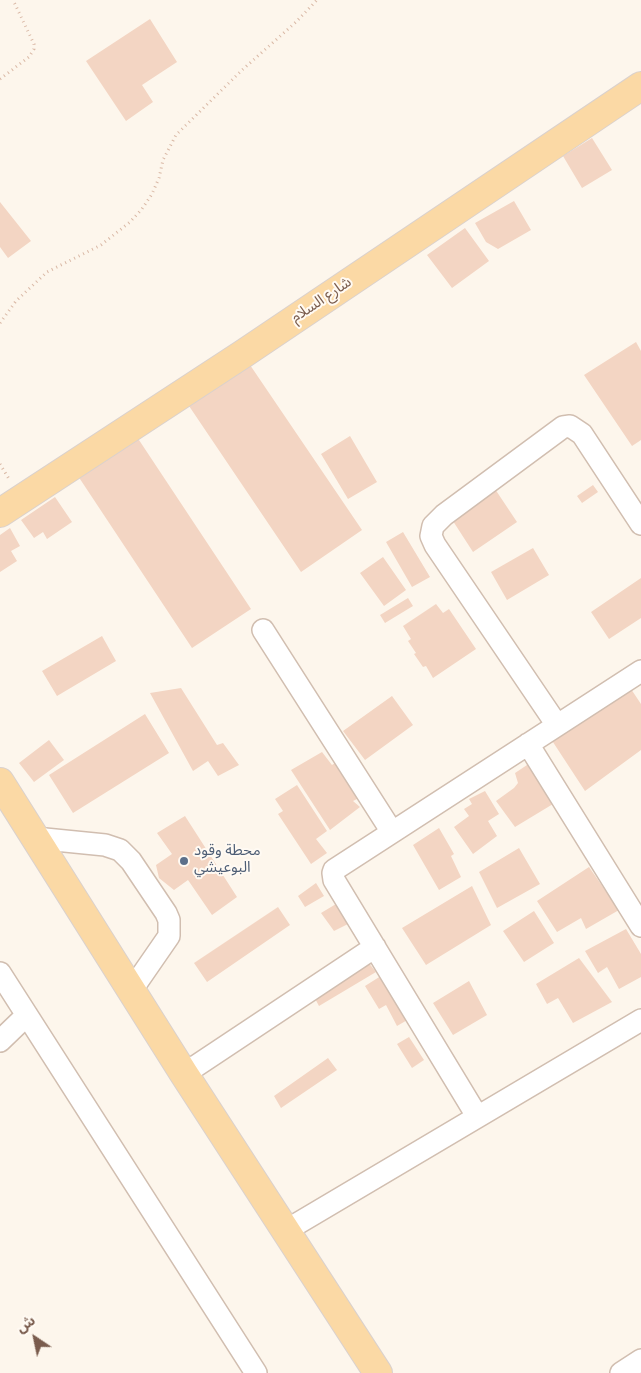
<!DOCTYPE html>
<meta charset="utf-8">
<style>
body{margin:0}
#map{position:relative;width:641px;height:1373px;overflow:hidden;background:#fdf6ec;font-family:Overpass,"Noto Sans Arabic",sans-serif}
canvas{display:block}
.north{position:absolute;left:10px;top:1313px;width:50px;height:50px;-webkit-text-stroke:4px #fffaf3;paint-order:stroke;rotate:326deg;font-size:14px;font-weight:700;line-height:20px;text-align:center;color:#7a5c4d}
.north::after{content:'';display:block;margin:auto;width:18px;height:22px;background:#7a5c4d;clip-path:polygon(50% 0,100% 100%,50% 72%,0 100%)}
</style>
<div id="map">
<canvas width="641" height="1373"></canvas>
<div class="north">ش</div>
</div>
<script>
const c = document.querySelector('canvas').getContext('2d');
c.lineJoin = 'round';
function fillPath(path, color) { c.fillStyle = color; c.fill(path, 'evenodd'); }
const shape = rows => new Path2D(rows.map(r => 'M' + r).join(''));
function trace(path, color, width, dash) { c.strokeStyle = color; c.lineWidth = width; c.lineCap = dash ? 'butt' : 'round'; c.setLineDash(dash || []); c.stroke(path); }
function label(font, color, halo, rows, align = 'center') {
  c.font = font + ' Overpass,"Noto Sans Arabic",sans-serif'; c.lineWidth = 4; c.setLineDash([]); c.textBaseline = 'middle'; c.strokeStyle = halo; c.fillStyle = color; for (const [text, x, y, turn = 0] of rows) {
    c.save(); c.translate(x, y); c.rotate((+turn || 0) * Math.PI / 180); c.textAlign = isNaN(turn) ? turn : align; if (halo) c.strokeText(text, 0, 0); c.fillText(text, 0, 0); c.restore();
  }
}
const building = shape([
 [150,19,177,62,142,85,153,102,126,121,86,61],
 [592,138,612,170,582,188,563,156],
 [514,201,531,230,498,249,486,242,475,223],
 [0,202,31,241,8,258,0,247],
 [465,228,489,261,452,288,427,255],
 [636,342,641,351,641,440,632,446,584,375],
 [248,362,362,530,301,572,187,403],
 [350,436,377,482,348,499,321,454],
 [137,437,251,609,192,648,78,476],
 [593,485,598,492,582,503,577,496],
 [495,489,517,522,473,552,451,518],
 [55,497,72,522,47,539,43,532,34,538,21,520],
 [10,528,20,546,11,551,17,561,0,572,0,535],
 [403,532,430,577,412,587,386,542],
 [533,548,549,575,507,600,491,572],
 [383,557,406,590,384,606,360,573],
 [641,578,641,618,609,639,591,612],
 [408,598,413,606,385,623,380,615],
 [436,604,443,613,449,609,476,649,433,678,426,666,423,667,414,654,416,653,408,641,411,639,403,626],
 [102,636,116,661,57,696,42,671],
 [629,686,641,704,641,750,585,791,549,736],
 [181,688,217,745,223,743,239,765,218,776,208,761,193,771,150,693],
 [392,696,413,725,365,760,343,731],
 [145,714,169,753,73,813,49,775],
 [49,740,64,760,34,782,19,763],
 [322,752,332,765,335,763,359,798,353,801,360,807,330,830,291,770],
 [533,761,553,804,515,827,496,801,514,788,518,783,515,773],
 [297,785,327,831,316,839,327,853,311,864,278,814,283,811,275,799],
 [485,791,499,814,488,821,497,836,473,854,454,827,469,816,464,809,472,804,469,799],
 [185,816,237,897,212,915,188,880,174,890,159,878,156,865,172,854,157,833],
 [439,828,454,854,451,856,461,877,439,890,413,845],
 [519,848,540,884,497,908,479,872],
 [589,867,619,910,586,929,581,918,557,932,537,901],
 [316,883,324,896,305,907,298,896],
 [472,886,491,925,426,965,402,928],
 [336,904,348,924,334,931,321,913],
 [278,907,290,925,207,982,194,963],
 [534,911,554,943,524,962,503,931],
 [626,929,641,954,641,977,619,989,607,967,598,973,585,951],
 [364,957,376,972,319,1006,312,993],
 [579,958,612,1002,573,1023,558,998,547,1004,536,984],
 [384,974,409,1019,397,1026,386,1005,379,1009,365,986],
 [469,981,487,1015,453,1035,433,1003],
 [409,1037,424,1060,412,1068,397,1044],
 [328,1058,337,1070,281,1108,274,1096]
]);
const path = shape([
 [0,79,29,57,34,49,34,44,13,0],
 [0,323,16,301,47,272,101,245,130,222,142,209,152,194,159,178,163,160,176,135,241,71,296,22,317,0],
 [0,464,9,479]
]);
const minor = shape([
 [263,630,392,832],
 [557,725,435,545,431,536,433,526,444,515,563,427,570,426,582,434,641,524],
 [528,744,641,926],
 [35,838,105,845,120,850,131,861,166,913,169,920,169,936,131,991],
 [0,973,256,1373],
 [0,1041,27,1015],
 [184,1074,375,947],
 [477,1116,334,880,333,873,334,870,641,671],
 [285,1231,641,1020],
 [621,1373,641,1360]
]);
const major = shape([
 [0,513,243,354,641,86],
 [0,782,184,1074,378,1373]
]);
const markers = [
 [184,861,5,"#5c6f8a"]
];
const streetNames = [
 ["شارع السلام",322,301,-34]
];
const serviceNames = [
 ["محطة وقود",194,852],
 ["البوعيشي",194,869]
];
fillPath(building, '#f3d5c3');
trace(minor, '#d1beb0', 24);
trace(major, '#dad1cd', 30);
trace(path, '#d9b8a5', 3, [1, 4]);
trace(minor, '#fff', 21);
trace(major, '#fbd9a5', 28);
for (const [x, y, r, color] of markers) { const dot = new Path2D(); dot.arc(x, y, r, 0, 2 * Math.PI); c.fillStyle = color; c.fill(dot); trace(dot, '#fffaf3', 2); }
label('15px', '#7a5c4d', '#fffaf3', streetNames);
label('15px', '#4e5e75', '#fffaf3', serviceNames, 'left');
</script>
